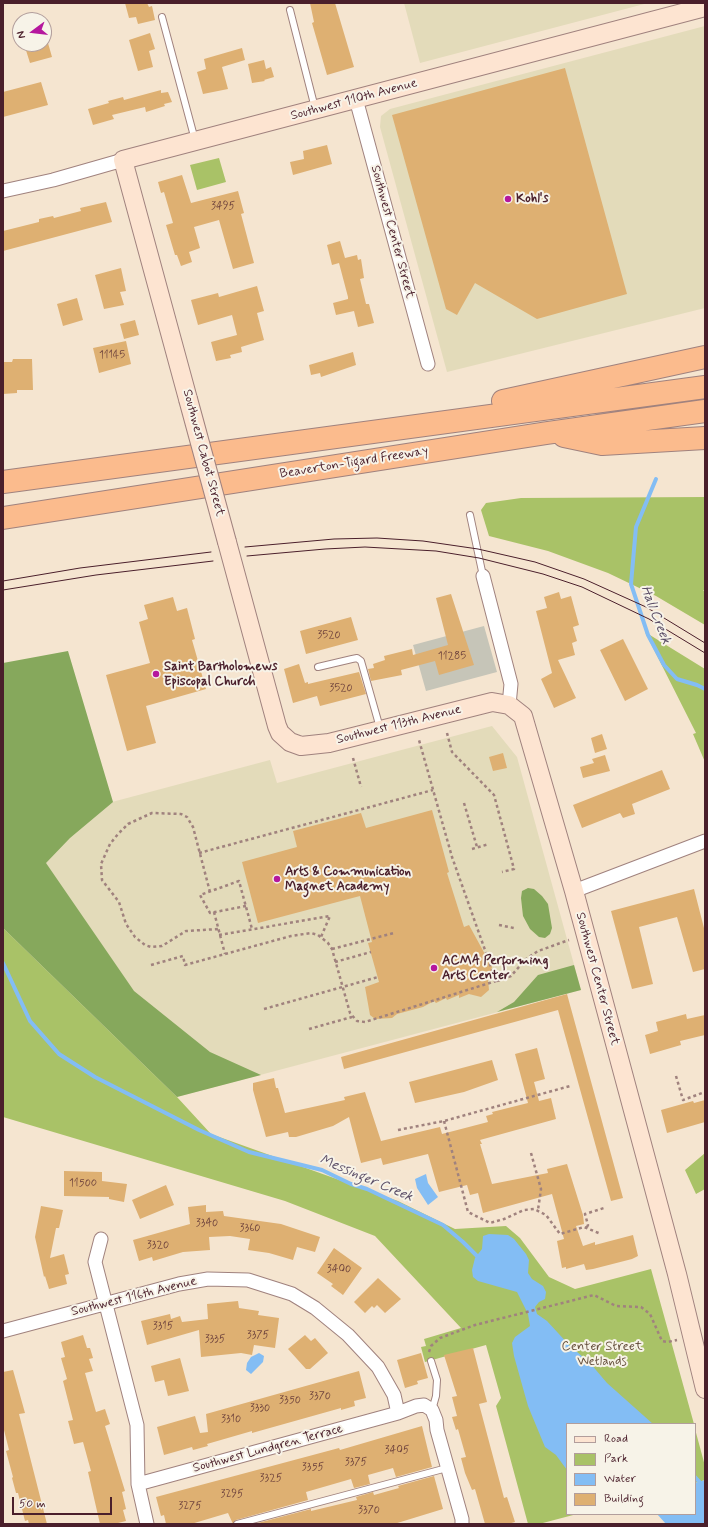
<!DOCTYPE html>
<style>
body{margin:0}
#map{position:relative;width:708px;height:1527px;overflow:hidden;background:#f5e5d0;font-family:Mynerve,sans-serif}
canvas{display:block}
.frame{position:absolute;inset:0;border:4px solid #4a1f2b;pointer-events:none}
.legend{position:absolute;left:566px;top:1423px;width:130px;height:92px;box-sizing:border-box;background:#f7f3e8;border:1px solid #b29e9c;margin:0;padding:5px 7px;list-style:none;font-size:12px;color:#4a1f2b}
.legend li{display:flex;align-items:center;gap:8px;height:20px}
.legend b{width:20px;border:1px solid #b29e9c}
.north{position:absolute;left:12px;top:12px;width:40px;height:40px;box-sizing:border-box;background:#f7f3e8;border:1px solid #b29e9c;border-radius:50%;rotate:255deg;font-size:11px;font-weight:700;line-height:16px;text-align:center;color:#4a1f2b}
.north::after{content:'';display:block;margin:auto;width:14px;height:18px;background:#b5179e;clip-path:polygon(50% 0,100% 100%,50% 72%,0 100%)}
.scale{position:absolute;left:12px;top:1497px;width:100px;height:18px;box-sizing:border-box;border:2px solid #4a1f2b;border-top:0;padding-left:5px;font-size:12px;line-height:14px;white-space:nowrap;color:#4a1f2b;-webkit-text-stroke:3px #f7f3e8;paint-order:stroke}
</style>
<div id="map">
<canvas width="708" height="1527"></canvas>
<div class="frame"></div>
<ul class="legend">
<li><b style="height:5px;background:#fde4d1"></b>Road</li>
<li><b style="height:11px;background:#a9c267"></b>Park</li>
<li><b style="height:11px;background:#83bdf4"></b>Water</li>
<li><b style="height:11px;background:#deb072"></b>Building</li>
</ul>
<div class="north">N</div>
<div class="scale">50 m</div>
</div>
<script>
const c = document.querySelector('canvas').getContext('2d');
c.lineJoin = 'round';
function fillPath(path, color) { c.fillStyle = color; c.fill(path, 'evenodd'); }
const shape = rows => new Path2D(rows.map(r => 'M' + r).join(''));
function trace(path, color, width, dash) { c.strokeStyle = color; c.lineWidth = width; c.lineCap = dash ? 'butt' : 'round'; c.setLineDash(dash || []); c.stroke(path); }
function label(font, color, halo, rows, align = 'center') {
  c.font = font + ' Mynerve,sans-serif'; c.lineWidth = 4; c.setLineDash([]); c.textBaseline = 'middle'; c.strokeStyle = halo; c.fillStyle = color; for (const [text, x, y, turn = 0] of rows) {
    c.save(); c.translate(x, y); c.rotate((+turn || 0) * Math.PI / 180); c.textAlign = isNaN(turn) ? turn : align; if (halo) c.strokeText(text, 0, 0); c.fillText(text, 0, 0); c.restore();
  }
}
const built = shape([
 [404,3,648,3,420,63],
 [705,26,705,308,447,372,380,127,381,116,390,109],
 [492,726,517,757,581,990,177,1097,3,831,270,760,277,783]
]);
const industrial = shape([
 [484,626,497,672,426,691,413,645]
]);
const green = shape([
 [219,158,226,182,197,190,190,165],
 [705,497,705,589,703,591,705,591,705,625,656,596,608,573,548,551,489,536,481,510,486,503,521,498],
 [645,632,705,669,705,762,693,734,696,733],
 [3,928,177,1097,211,1134,398,1201,455,1229,506,1226,520,1238,549,1277,575,1289,651,1269,694,1424,567,1424,567,1514,577,1514,539,1524,528,1524,496,1406,501,1398,486,1345,425,1362,421,1347,426,1346,424,1339,461,1328,375,1236,285,1201,3,1117],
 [705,1153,705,1189,696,1194,685,1170],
 [695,1429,705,1466,705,1480,695,1483]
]);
const forest = shape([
 [68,651,113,802,70,838,46,863,134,991,210,1052,261,1075,177,1097,3,928,3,663],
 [528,888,534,889,542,896,548,904,552,928,550,934,545,938,539,937,530,929,523,916,521,898,522,891],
 [574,965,581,990,497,1012,514,1002,538,975]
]);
const water = shape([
 [426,1174,428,1183,438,1197,428,1205,417,1188,415,1179],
 [489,1234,508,1235,514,1239,526,1254,529,1260,528,1273,532,1279,543,1286,546,1292,545,1299,539,1302,535,1307,537,1314,547,1321,570,1346,590,1363,607,1383,653,1424,567,1424,567,1470,556,1455,545,1447,528,1406,514,1356,512,1343,515,1337,530,1326,528,1314,517,1292,478,1281,473,1277,472,1270,475,1258,482,1249,483,1236],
 [259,1353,264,1356,263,1362,251,1374,246,1370,247,1363,251,1357],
 [705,1480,705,1524,666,1524,657,1514,695,1514,695,1483]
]);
const stream = shape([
 [656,479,636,527,631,584,648,635,664,665,677,679,697,685,705,689],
 [3,963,30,1021,59,1054,95,1077,199,1130,249,1152,322,1170,351,1184,367,1189,443,1225,463,1242,480,1259],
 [695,1477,705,1488]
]);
const building = shape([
 [125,3,147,3,149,7,152,6,155,20,138,24,136,17,129,18],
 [310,3,335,3,354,67,327,75,312,23,314,22],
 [150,33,155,49,149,51,153,67,138,71,129,40],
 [48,43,52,57,30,63,24,44],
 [242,48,245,60,222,67,228,89,203,94,197,72,206,69,204,59],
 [264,60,266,69,271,67,274,77,264,80,265,81,252,83,248,64],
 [565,68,627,294,537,319,475,283,457,315,446,309,392,115],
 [41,82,48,105,3,117,3,92],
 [161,90,161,93,168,92,172,102,164,104,165,106,146,112,145,107,112,115,114,119,93,125,88,109,109,103,108,101,123,97,124,100],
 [327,145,332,164,293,175,290,162,304,159,303,151],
 [182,175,191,203,238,191,244,213,241,214,254,263,233,269,219,220,194,227,200,248,189,252,192,262,181,266,177,255,175,255,166,225,173,223,164,192,161,193,158,182],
 [106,202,112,222,3,251,3,231,39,222,39,219,53,216,54,218,81,211,80,208],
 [340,241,345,258,357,255,358,260,361,259,364,278,360,279,366,304,369,304,374,323,358,327,354,311,336,315,333,303,348,299,348,297,339,263,332,265,327,245],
 [121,268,126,291,120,292,124,305,104,309,95,275],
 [257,286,264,311,257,313,264,340,241,347,242,352,230,355,231,358,216,361,211,342,237,335,232,315,198,325,191,300,218,293,219,297],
 [77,298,83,320,63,326,57,304],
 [135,320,139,335,124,339,120,324],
 [126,341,131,364,99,373,93,348],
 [353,352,356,365,321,377,320,373,311,375,309,365],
 [13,359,32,359,33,390,17,390,17,393,3,394,3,362,12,362],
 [559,592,561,599,571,596,579,625,573,627,577,641,572,643,575,655,558,660,576,698,554,708,541,679,552,673,536,611,547,608,544,597],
 [451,594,474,665,439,675,435,661,401,670,402,675,371,681,368,669,374,668,373,664,385,660,384,656,412,649,413,655,448,645,436,598],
 [173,597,177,611,187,608,195,639,192,640,206,689,146,706,156,743,127,751,106,675,150,663,139,622,148,619,144,605],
 [351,617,358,640,306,654,300,631],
 [623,639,648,689,625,701,600,650],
 [299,664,305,683,308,682,308,684,359,672,366,694,320,706,317,696,293,703,284,669],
 [602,734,607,749,595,753,591,738],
 [503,753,507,768,493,771,489,757],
 [605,755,610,771,583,778,580,767,594,763,592,759],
 [662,770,670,789,632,804,635,814,623,818,620,813,582,828,573,805],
 [432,810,449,872,447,873,464,927,469,925,492,967,488,980,489,990,481,997,469,994,459,998,459,995,447,1000,446,998,436,1003,434,1001,423,1007,397,1014,392,1018,375,1019,370,1015,365,987,379,982,368,943,372,942,360,896,258,923,242,862,297,847,293,831,361,813,366,828],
 [694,889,705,932,705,969,693,972,677,917,639,927,653,984,632,989,611,911],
 [567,994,623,1198,611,1201,558,1010,344,1069,341,1057],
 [686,1014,687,1019,705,1015,705,1035,680,1041,681,1045,650,1054,645,1035,658,1031,656,1022],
 [537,1048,545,1079,534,1082,539,1101,551,1098,556,1119,480,1140,482,1144,480,1144,492,1184,548,1173,547,1169,567,1164,583,1215,584,1224,576,1226,583,1246,595,1242,595,1245,633,1235,638,1256,632,1259,593,1269,586,1270,584,1264,566,1269,566,1267,562,1268,557,1241,564,1239,552,1194,483,1213,478,1193,470,1195,467,1185,439,1192,428,1154,383,1165,381,1158,361,1163,349,1117,333,1126,296,1137,289,1137,288,1132,266,1137,253,1090,253,1083,274,1078,276,1088,278,1088,285,1113,345,1100,344,1097,365,1092,381,1141,440,1127,442,1134,488,1122,486,1116,493,1114,492,1112,528,1103,515,1054],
 [492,1060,498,1080,464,1092,415,1103,409,1082],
 [705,1100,705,1122,667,1133,661,1110,693,1101,694,1103],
 [64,1171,102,1172,102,1181,127,1184,124,1202,109,1199,109,1197,64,1196],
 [166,1185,174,1205,140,1219,132,1200],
 [206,1205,206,1212,223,1211,224,1216,281,1224,320,1237,315,1252,297,1247,293,1260,269,1253,248,1250,250,1239,230,1236,209,1237,210,1250,183,1252,153,1261,152,1257,139,1261,133,1240,190,1224,188,1207],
 [41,1206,63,1210,59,1228,56,1228,50,1258,64,1254,69,1274,65,1275,67,1284,49,1289,45,1276,44,1277,35,1237],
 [334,1248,362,1268,343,1295,331,1286,333,1284,317,1273],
 [378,1278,401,1299,385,1313,377,1305,374,1308,372,1306,365,1313,354,1302],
 [238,1301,239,1308,259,1311,258,1315,279,1318,275,1348,254,1345,252,1355,241,1353,201,1357,199,1330,147,1345,141,1321,170,1314,171,1319,180,1316,182,1322,208,1319,207,1304],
 [83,1335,87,1348,90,1348,93,1358,89,1359,93,1371,85,1373,96,1412,105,1409,110,1424,105,1426,125,1491,122,1492,126,1509,123,1510,126,1521,114,1524,100,1524,88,1472,91,1471,83,1442,74,1444,68,1421,73,1420,63,1381,67,1379,61,1358,65,1357,61,1342],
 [305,1335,311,1341,315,1338,328,1353,310,1369,306,1369,288,1349],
 [473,1348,487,1402,479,1404,504,1498,507,1497,515,1522,508,1524,485,1524,475,1489,472,1490,465,1473,461,1458,466,1457,458,1429,456,1430,452,1417,457,1416,452,1397,457,1396,444,1355],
 [421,1353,428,1378,417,1381,418,1384,405,1388,397,1360],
 [180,1358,189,1391,168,1396,164,1380,155,1382,151,1366],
 [13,1370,25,1413,19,1414,47,1524,29,1524,28,1520,25,1521,18,1493,16,1493,12,1478,13,1477,6,1451,9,1450,3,1426,3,1372],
 [359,1371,366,1398,354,1401,355,1406,341,1410,341,1408,252,1433,252,1431,207,1444,208,1446,193,1450,192,1447,164,1455,157,1427,195,1416,200,1433,208,1432,206,1414],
 [422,1426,432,1467,396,1477,393,1468,368,1475,370,1484,354,1488,351,1479,306,1492,308,1500,236,1520,233,1524,228,1513,191,1524,166,1524,164,1515,161,1516,156,1497,339,1448,340,1450],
 [434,1476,443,1509,394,1524,254,1524,311,1509,311,1511,332,1506,357,1500,356,1497,373,1492,374,1495,399,1488,398,1486]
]);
const path = shape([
 [447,733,452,752,494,795,514,869,502,872],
 [353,758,361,787],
 [464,803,477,847],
 [472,849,489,844],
 [199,853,433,790],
 [210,892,193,827,187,817,181,814,152,813,128,824,118,834,110,844,101,864,102,880,119,902,126,924,135,937,145,945,151,947,162,946,186,931,218,929],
 [246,906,210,913,200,895,239,881,252,929],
 [214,912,225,954],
 [499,925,514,928],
 [219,935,330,916,321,937],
 [332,949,394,933],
 [335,962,371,952],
 [151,965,183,956,185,965,291,936,311,933,318,935,328,943,332,949,350,1013,357,1021,365,1022,496,981,452,857,419,740],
 [497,981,511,976,526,959,538,951,569,940],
 [264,1009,378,977],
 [309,1029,352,1017],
 [676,1076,683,1100,705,1092],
 [444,1121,468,1212,490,1223,504,1219,524,1210,534,1209,546,1215,560,1234,584,1227,601,1234],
 [398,1130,444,1121,570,1086],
 [531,1153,541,1189,538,1210],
 [587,1227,588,1225,585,1214,604,1208],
 [429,1352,431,1346,440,1338,475,1325,594,1295,616,1306,641,1307,650,1314,662,1341,668,1342,677,1340]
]);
const lane = shape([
 [290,10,315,108],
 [162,17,195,140],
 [470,515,483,576],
 [318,667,352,659,357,658,361,661,380,728],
 [431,1361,437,1380,436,1396,432,1410],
 [237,1524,447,1468]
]);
const street = shape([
 [356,99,428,364],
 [3,191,53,180,123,160],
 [483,576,511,684,509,705],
 [574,891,705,841],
 [101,1239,95,1262,137,1425,138,1484,147,1524],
 [3,1331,179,1284,208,1279,248,1280,292,1294,315,1308,348,1335,378,1367,394,1395,398,1413],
 [138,1484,398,1413,416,1406,424,1405,432,1410,436,1420,437,1430,462,1519,462,1524]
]);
const secondary = shape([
 [188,399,123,160,705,7],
 [227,542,277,726,280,733,290,742,301,746,329,743,492,702,509,705,523,716,574,891,677,1274,705,1389]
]);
const highway = shape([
 [503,401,705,357],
 [564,436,602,444,705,438],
 [3,482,705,387],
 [3,518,547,433,705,411]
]);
const tram = shape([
 [245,547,334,539,377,538,423,541,478,549,535,562,584,579,646,607,705,643],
 [247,556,325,549,365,547,436,551,479,558,543,574,582,587,649,619,705,653],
 [3,581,80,568,211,552],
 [3,590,96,575,213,561]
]);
const secondaryBridge = shape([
 [188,399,227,542]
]);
const markers = [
 [508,199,4,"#b5179e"],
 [156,674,4,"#b5179e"],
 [277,879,4,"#b5179e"],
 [434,968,4,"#b5179e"]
];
const numberNames = [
 ["3495",223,207],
 ["11145",112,356],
 ["3520",329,636],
 ["11285",452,657],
 ["3520",341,689],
 ["11500",83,1184],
 ["3340",207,1224],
 ["3360",250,1229],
 ["3320",158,1246],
 ["3400",339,1270],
 ["3315",163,1327],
 ["3375",258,1336],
 ["3335",215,1340],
 ["3370",320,1397],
 ["3350",290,1401],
 ["3330",260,1409],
 ["3310",231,1420],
 ["3405",397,1451],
 ["3375",356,1463],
 ["3355",313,1468],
 ["3325",271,1479],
 ["3295",232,1495],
 ["3275",190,1507],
 ["3370",369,1511]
];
const streetNames = [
 ["Southwest 110th Avenue",354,100,-15],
 ["Southwest Center Street",392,232,75],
 ["Southwest Cabot Street",203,453,75],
 ["Beaverton-Tigard Freeway",354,463,-9],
 ["Southwest 113th Avenue",399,725,-14],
 ["Southwest Center Street",597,979,75],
 ["Southwest 116th Avenue",134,1297,-14],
 ["Southwest Lundgren Terrace",268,1449,-15]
];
const poiNames = [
 ["Kohl's",516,199],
 ["Saint Bartholomews",164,667],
 ["Episcopal Church",164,682],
 ["Arts & Communication",285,872],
 ["Magnet Academy",285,887],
 ["ACMA Performing",442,961],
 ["Arts Center",442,976]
];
const parkNames = [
 ["Center Street",602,1347],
 ["Wetlands",602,1362]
];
const waterNames = [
 ["Hall Creek",655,615,69],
 ["Messinger Creek",366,1179,23]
];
fillPath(built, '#e3dbba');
fillPath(industrial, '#c6c5b8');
fillPath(green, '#a9c267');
fillPath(forest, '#86a85c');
fillPath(water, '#83bdf4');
trace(stream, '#83bdf4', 4);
fillPath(building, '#deb072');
trace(lane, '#a0827e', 8);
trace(street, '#a0827e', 15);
trace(secondary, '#a0827e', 20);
trace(highway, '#a0827e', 24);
trace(path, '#a0827e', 2.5, [3, 3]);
trace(lane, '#fff', 6);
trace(street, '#fff', 13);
trace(secondary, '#fde4d1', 18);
trace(highway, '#fbbb8d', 22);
trace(tram, '#4a1f2b', 1);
trace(secondaryBridge, '#a0827e', 20, []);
trace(secondaryBridge, '#fde4d1', 18);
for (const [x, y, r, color] of markers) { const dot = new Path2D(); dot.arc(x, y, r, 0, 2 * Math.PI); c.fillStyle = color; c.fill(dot); trace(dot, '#f7f3e8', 1.5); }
label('11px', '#6f433d', null, numberNames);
label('13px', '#4a1f2b', '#f7f3e8', streetNames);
label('bold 13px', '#4a1f2b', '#f7f3e8', poiNames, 'left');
label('13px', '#66503d', '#f7f3e8', parkNames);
label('italic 14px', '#5b4e67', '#f7f3e8', waterNames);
</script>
